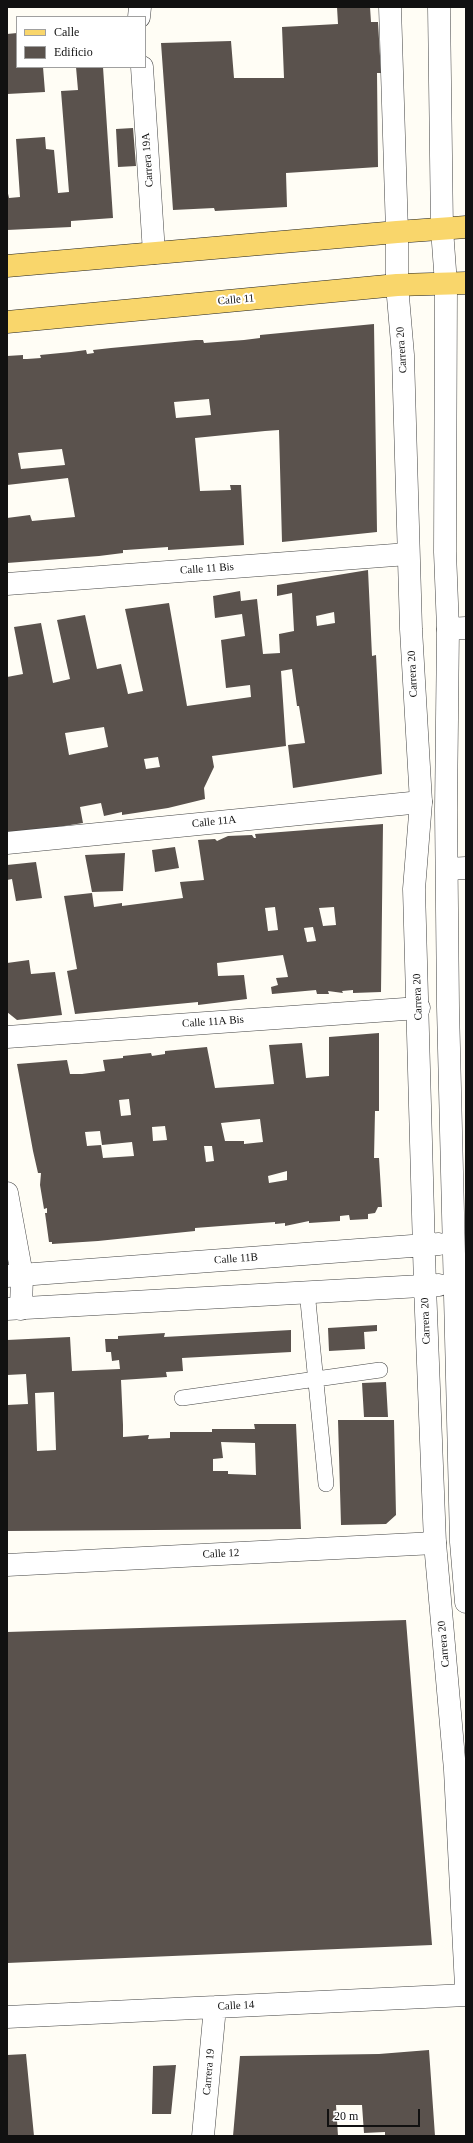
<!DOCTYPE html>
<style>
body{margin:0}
#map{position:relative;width:473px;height:2143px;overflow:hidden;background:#fffdf5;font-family:Georgia,serif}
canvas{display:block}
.frame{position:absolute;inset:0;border:8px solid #111;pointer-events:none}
.legend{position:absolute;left:16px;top:16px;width:130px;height:52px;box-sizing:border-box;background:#fff;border:1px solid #a0a0a0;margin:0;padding:5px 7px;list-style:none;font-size:12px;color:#111}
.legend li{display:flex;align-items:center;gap:8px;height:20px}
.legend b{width:20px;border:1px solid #a0a0a0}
.scale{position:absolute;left:327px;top:2109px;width:93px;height:18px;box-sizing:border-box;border:2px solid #111;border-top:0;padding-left:5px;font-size:12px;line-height:14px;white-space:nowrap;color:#111;-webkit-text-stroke:3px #fff;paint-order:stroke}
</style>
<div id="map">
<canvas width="473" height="2143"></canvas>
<div class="frame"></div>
<ul class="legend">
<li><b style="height:5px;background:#f9d66b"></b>Calle</li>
<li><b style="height:11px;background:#5a524d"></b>Edificio</li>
</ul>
<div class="scale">20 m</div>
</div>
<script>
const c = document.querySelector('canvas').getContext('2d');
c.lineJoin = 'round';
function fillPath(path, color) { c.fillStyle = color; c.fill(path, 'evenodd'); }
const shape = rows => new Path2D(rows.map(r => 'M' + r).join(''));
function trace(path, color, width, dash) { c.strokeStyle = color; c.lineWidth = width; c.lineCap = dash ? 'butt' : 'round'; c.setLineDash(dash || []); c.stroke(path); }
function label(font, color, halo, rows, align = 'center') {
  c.font = font + ' Georgia,serif'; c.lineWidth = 4; c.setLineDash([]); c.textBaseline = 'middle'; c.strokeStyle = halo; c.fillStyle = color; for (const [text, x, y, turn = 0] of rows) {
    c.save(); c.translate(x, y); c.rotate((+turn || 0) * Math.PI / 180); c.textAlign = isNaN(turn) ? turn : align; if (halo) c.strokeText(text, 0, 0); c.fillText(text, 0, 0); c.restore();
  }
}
const building = shape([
 [337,7,370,7,371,22,378,22,381,73,377,73,378,167,286,173,287,207,215,211,214,208,173,210,161,43,231,41,234,78,284,78,282,27,338,24],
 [17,33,17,67,43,67,45,92,7,94,7,34],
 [76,67,103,67,113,218,71,221,71,227,7,230,7,189,9,198,20,197,16,139,45,137,46,149,54,150,58,193,69,192,61,91,78,90],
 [133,128,136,166,118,167,116,129],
 [374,324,377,532,282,542,279,430,265,431,195,438,200,491,231,490,230,485,241,485,244,545,168,550,168,547,126,550,123,550,123,553,99,556,7,563,7,518,30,515,32,521,75,517,68,478,7,485,7,356,23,355,23,359,27,359,41,358,40,355,71,352,86,350,87,354,94,353,93,350,111,348,196,340,203,340,204,343,244,340,260,338,260,335],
 [209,399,211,415,176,418,174,402],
 [62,449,65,465,21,469,18,453],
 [368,570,372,656,376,655,382,774,293,788,288,745,305,743,299,706,297,706,292,669,281,671,286,746,212,756,214,767,204,788,205,799,168,808,122,815,122,812,104,816,101,803,80,807,83,823,7,835,7,677,23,674,14,627,41,623,53,683,70,679,57,620,85,615,97,669,121,664,128,694,143,691,125,609,169,603,187,706,251,697,250,685,226,688,221,640,245,636,242,614,215,618,213,596,240,591,241,601,257,599,263,654,280,653,279,634,294,631,292,593,277,596,277,585],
 [334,612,335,623,317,626,316,616],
 [104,727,108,747,69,755,65,733],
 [158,757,160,767,146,769,144,759],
 [383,824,381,992,353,993,353,990,342,991,343,993,328,991,329,994,317,994,316,990,272,994,271,987,278,985,276,978,288,977,283,955,217,963,218,976,244,975,247,999,198,1005,198,1002,75,1014,67,971,77,969,64,896,92,893,94,907,122,903,122,906,183,898,180,882,204,880,198,840,215,839,217,841,228,836,252,835,254,838,256,838,255,834],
 [275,907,278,930,268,931,265,908],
 [334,907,336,925,323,926,319,908],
 [313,927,316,941,307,942,304,928],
 [175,847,179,868,155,872,152,850],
 [125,853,123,891,92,892,85,855],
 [36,862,42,898,16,901,12,879,7,880,7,865],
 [29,960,31,974,55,972,62,1015,17,1020,7,1012,7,963],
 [379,1033,379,1111,375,1111,374,1158,379,1158,382,1207,378,1207,375,1213,368,1214,368,1219,350,1220,349,1215,340,1216,340,1221,309,1223,309,1221,285,1226,285,1223,275,1224,275,1222,221,1226,195,1228,195,1231,98,1241,52,1244,52,1242,49,1242,45,1213,47,1213,47,1208,44,1209,40,1185,41,1173,38,1173,33,1151,17,1064,67,1060,70,1074,82,1074,105,1071,103,1060,123,1058,123,1056,151,1053,152,1056,165,1054,165,1051,207,1047,215,1088,274,1084,269,1045,302,1043,306,1078,329,1076,329,1037],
 [129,1099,131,1115,121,1116,119,1100],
 [260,1119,263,1142,244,1144,244,1141,225,1141,221,1123],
 [165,1126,167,1140,153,1141,152,1127],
 [100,1131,102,1145,132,1142,134,1156,103,1158,101,1145,87,1146,85,1132],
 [204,1146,212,1146,214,1161,206,1162],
 [287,1171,287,1180,269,1183,268,1176],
 [377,1325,377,1331,364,1332,365,1349,329,1351,328,1328],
 [291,1330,291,1352,182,1358,183,1371,166,1372,167,1377,121,1380,123,1425,123,1437,149,1435,148,1439,170,1438,170,1432,212,1432,212,1429,255,1429,254,1424,296,1424,301,1529,7,1531,7,1405,28,1404,26,1374,7,1375,7,1340,70,1337,72,1371,120,1369,119,1360,112,1361,111,1352,106,1352,105,1339,118,1339,118,1336,165,1333,164,1337],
 [54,1392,56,1450,37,1451,35,1393],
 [221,1442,255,1443,256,1475,228,1474,228,1471,213,1471,213,1459,223,1458],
 [386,1382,388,1417,364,1417,362,1383],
 [338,1420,394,1420,396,1515,386,1524,341,1525],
 [406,1620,432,1945,7,1963,7,1632],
 [429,2050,435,2136,385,2136,385,2132,364,2133,362,2105,336,2105,338,2136,233,2136,240,2056,379,2054],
 [26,2054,34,2136,7,2136,7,2055],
 [176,2065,171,2114,152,2114,153,2066]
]);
const service = shape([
 [307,1291,326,1484],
 [182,1398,380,1370]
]);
const minor = shape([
 [390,7,397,232],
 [439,7,442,229],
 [139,17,140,7],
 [142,67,154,253],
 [7,584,408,554],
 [448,629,466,628],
 [7,843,421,802],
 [448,869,466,868],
 [7,1037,419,1008],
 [7,1193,22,1275,21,1309],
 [7,1565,435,1543],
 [7,2017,466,1995],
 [203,2136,215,2007]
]);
const tertiary = shape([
 [442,229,446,284,445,552,448,629,446,810,448,1007,461,1542,466,1602],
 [397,232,397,285,403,355,411,629,421,802,414,889,425,1286,435,1543,455,1770,466,1987],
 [7,1276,439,1244],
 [7,1309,439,1285]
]);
const primary = shape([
 [7,266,397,232,466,227],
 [7,322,397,285,466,283]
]);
const streetNames = [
 ["Carrera 19A",148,160,-94],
 ["Calle 11",236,300,-5],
 ["Carrera 20",402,350,-94],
 ["Calle 11 Bis",207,569,-4],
 ["Carrera 20",413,674,-93],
 ["Calle 11A",214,822,-6],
 ["Carrera 20",418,997,-92],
 ["Calle 11A Bis",213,1022,-4],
 ["Calle 11B",236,1259,-4],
 ["Carrera 20",426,1321,-92],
 ["Calle 12",221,1554,-3],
 ["Carrera 20",444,1644,-95],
 ["Calle 14",236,2006,-3],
 ["Carrera 19",209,2072,-85]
];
fillPath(building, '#5a524d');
trace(service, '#444', 16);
trace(minor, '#444', 23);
trace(tertiary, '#444', 23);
trace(primary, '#222', 23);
trace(service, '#fff', 15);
trace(minor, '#fff', 22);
trace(tertiary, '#fff', 22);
trace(primary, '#f9d66b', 22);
label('11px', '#111', '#fff', streetNames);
</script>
